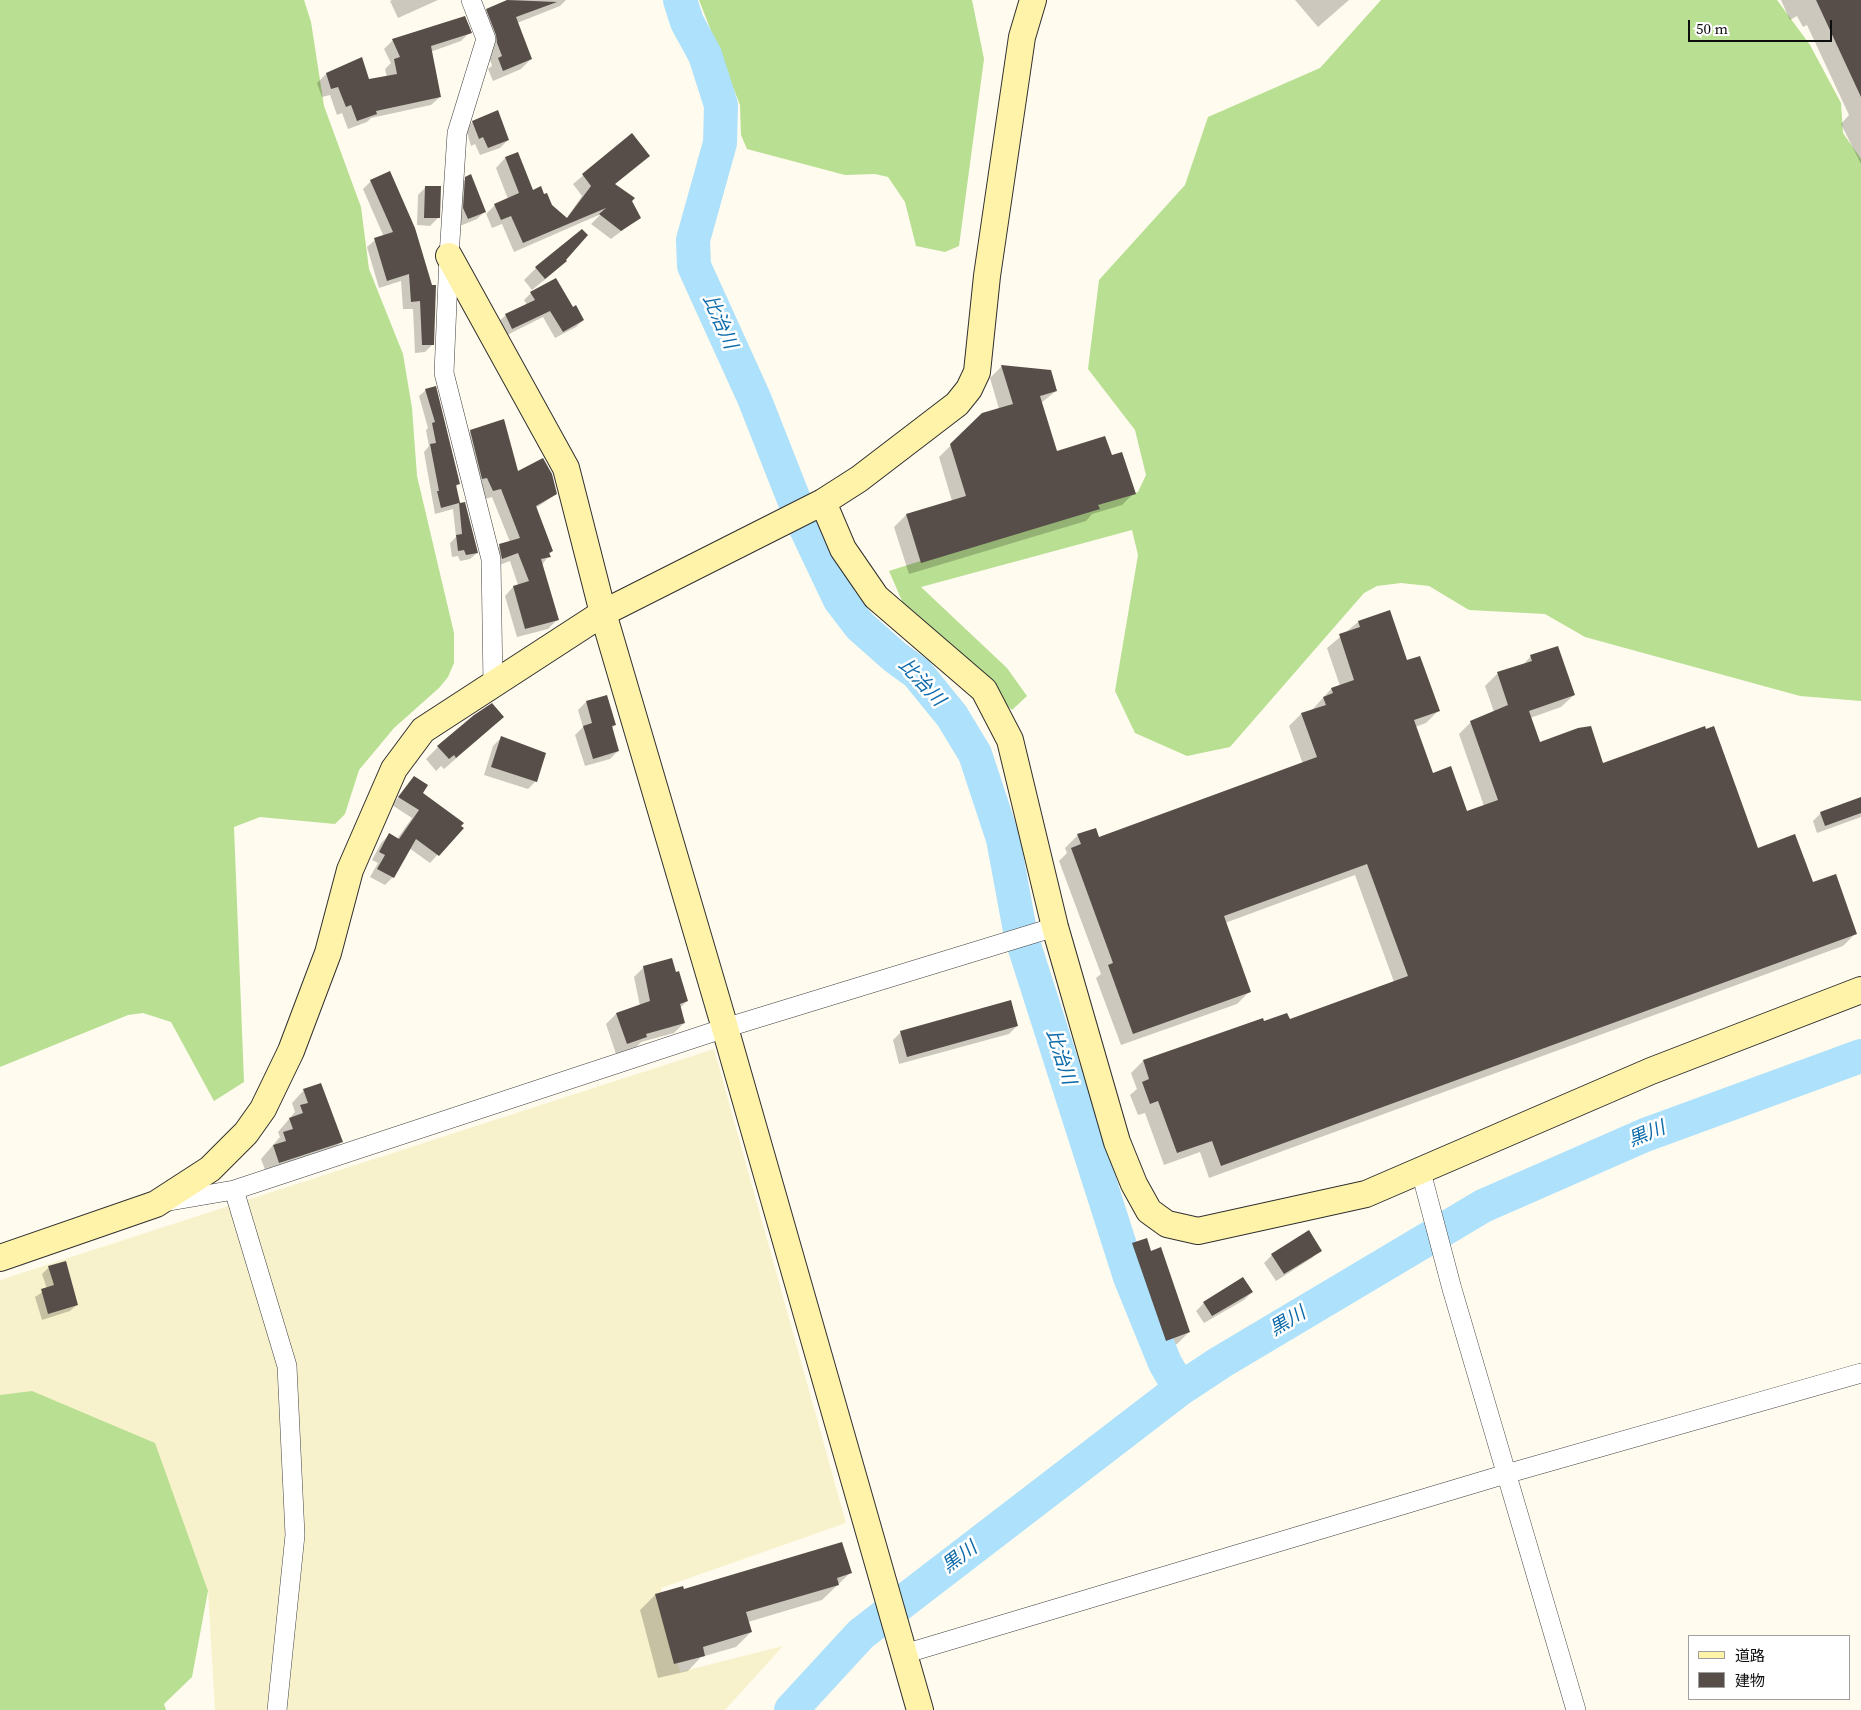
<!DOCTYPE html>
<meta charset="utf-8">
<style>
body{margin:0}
#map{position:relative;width:1861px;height:1710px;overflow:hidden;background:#fffbee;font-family:"Source Serif 4","Noto Sans JP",serif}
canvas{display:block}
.legend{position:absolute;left:1688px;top:1635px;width:162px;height:65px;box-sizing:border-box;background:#fff;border:1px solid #9f9f9f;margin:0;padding:6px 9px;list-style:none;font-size:15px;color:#0e0e0e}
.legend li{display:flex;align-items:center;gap:10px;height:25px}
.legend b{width:25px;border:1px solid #9f9f9f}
.scale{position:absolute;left:1688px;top:20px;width:144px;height:22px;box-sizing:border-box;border:2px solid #0e0e0e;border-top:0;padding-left:6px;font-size:15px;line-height:18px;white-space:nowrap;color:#0e0e0e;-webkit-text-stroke:4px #fff;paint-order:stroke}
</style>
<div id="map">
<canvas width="1861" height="1710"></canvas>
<ul class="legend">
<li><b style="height:6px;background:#fff2a9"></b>道路</li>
<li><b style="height:14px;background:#574e49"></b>建物</li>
</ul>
<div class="scale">50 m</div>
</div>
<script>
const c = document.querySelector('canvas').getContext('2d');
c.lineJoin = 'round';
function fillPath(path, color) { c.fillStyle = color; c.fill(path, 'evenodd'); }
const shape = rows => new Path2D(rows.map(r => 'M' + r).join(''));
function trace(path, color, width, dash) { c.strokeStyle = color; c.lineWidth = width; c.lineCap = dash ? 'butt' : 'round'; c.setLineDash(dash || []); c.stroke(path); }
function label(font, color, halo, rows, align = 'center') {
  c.font = font + ' "Source Serif 4","Noto Sans JP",serif'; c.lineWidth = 5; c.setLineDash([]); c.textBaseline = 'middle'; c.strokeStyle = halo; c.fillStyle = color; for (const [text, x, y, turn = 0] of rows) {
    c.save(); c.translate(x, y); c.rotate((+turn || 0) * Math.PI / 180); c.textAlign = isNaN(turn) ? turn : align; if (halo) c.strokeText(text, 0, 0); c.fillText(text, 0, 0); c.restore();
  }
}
const farmland = shape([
 [714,1049,846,1523,661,1588,680,1672,783,1646,725,1710,215,1710,208,1591,0,1395,0,1280]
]);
const forest = shape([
 [0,0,304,0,311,22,324,106,361,207,369,269,403,354,412,408,417,476,454,633,454,663,448,677,439,688,394,728,359,770,345,814,335,824,260,817,234,827,244,1082,214,1101,171,1022,143,1013,128,1015,0,1067],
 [699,0,972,0,984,59,959,246,945,252,916,246,905,202,888,177,875,174,845,175,747,149,741,135,740,105],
 [1381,0,1777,0,1810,45,1841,103,1843,133,1861,159,1861,701,1800,696,1585,637,1545,614,1469,610,1429,586,1401,583,1377,586,1364,593,1230,747,1187,756,1135,733,1115,691,1138,555,1132,530,921,587,1007,668,1027,696,1012,710,906,610,889,571,1138,492,1146,475,1135,430,1088,369,1099,280,1185,185,1208,117,1320,68],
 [32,1391,155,1443,208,1591,192,1677,164,1704,166,1710,0,1710,0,1395]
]);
const shadow = shape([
 [392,0,438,0,398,18,390,1],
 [506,0,566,0,560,6,517,23,531,59,521,69,493,81,488,69,492,66,477,20,487,10,507,2],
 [1295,0,1349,0,1318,27],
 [1781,0,1861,0,1861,164,1841,124,1849,115,1807,25,1803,27,1797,16,1790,20],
 [464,17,470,32,461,41,430,52,440,97,431,105,371,118,367,122,348,129,342,113,337,115,330,95,322,97,317,83,326,74,361,59,369,80,387,77,385,69,391,63,384,49,393,40],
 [473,121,508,140,500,148,480,155,475,144,471,146,466,129],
 [632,135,648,156,614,185,630,201,640,217,611,239,591,224,601,214,514,252,502,224,492,228,485,211,477,219,460,226,458,186,470,176,486,214,495,205,508,199,496,168,505,158,517,154,532,192,566,219,582,196,573,184],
 [371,181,431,286,433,344,425,352,415,353,413,309,403,309,401,281,379,288,367,247,375,240,384,237,363,189],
 [426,187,438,218,430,226,417,225,418,195],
 [564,260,565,261,553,273,532,290,524,280,536,268],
 [531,293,572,309,583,320,576,327,555,338,543,317,505,336,498,322,506,315,527,305,524,300],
 [1002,366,1056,391,1041,403,1056,452,1112,457,1134,493,1122,505,1092,514,1086,521,909,574,894,527,906,515,952,501,939,457,983,414,999,409,990,378],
 [426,390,459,484,455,488,477,553,470,559,460,561,458,556,452,557,450,543,456,537,453,509,435,514,424,452,429,446,426,430,428,428,419,396],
 [471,431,518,473,556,494,536,508,552,551,542,565,557,620,548,629,517,637,505,596,513,587,518,585,510,561,494,567,491,554,500,546,510,542,492,497,485,499,462,440],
 [1358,622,1407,662,1438,711,1426,723,1415,727,1433,774,1466,812,1484,806,1459,734,1471,722,1494,712,1485,686,1497,674,1522,666,1531,656,1574,695,1561,707,1530,718,1539,744,1602,765,1758,849,1812,884,1856,933,1843,946,1209,1178,1200,1152,1164,1165,1145,1113,1138,1115,1130,1095,1137,1089,1131,1073,1143,1061,1263,1023,1289,1021,1394,982,1355,875,1225,923,1250,991,1237,1004,1121,1045,1096,978,1101,974,1059,861,1067,853,1065,848,1078,835,1098,839,1303,764,1289,726,1301,714,1311,711,1331,689,1340,686,1327,648],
 [586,702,615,725,611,729,618,751,610,759,585,766,575,735,583,727,578,710],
 [490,729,444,769,441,766,436,771,426,759,438,747],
 [501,738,536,781,528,789,484,775,493,746],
 [414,778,440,852,430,863,409,848,393,877,385,885,370,877,378,863,372,860,381,843,389,835,397,839,412,818,392,805],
 [1861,799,1861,817,1817,833,1813,821,1821,813],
 [644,967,687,1001,680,1008,684,1023,674,1033,641,1042,636,1047,616,1054,606,1024,616,1014,640,1006,634,977],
 [1017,1026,1009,1034,899,1064,893,1040,901,1032],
 [304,1090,341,1142,329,1154,267,1175,261,1159,280,1137,278,1132,295,1112,292,1103],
 [1133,1244,1151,1252,1189,1332,1177,1344,1153,1352,1120,1256],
 [1320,1250,1312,1258,1276,1281,1264,1263,1272,1255],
 [49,1267,77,1305,70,1311,42,1320,35,1297,47,1289,42,1274],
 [1252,1292,1244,1300,1204,1323,1196,1311,1204,1303],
 [850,1573,822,1600,748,1622,751,1632,736,1647,701,1657,688,1671,658,1678,640,1610,655,1595]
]);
const river = shape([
 [680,0,687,22,705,55,721,105,720,143,693,240,694,266,754,398,802,520,840,600,860,626,895,657,917,673,952,716,975,754,1003,839,1021,936,1130,1277,1165,1363,1180,1389],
 [791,1710,861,1634,1180,1389,1221,1362,1483,1206,1645,1135,1861,1056]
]);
const building = shape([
 [507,0,557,2,516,17,532,59,503,71,498,58,502,56,497,43,496,35,486,9],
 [1816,0,1861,0,1861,97],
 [465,16,472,33,431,46,441,97,376,111,377,114,357,121,351,105,346,107,338,87,331,89,326,73,362,57,369,79,397,74,394,59,400,57,392,39],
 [498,110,509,140,488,148,483,137,479,139,472,121],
 [632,133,650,156,615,184,635,198,632,201,641,218,621,231,599,214,606,208,523,243,511,216,501,220,494,204,519,193,505,157,518,152,533,190,541,186,544,194,547,193,552,205,567,218,591,186,582,174],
 [390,171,415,228,432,285,436,285,434,345,422,345,420,301,411,302,409,274,387,281,374,238,393,232,370,180],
 [471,174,486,212,468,219,463,208,465,177],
 [425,186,441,186,440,218,424,218],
 [582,229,588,235,566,260,567,261,545,279,535,267],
 [556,278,573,307,576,305,584,320,563,332,550,311,512,329,505,314,535,300,530,292],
 [1001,365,1051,370,1057,391,1040,396,1057,451,1105,436,1112,455,1122,452,1136,494,1098,505,1100,509,921,563,906,514,966,496,950,444,982,413,1013,404],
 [436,386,460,484,456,485,460,503,465,502,478,553,466,555,464,550,458,551,456,535,462,534,459,503,441,508,437,491,439,491,430,444,436,443,432,423,435,422,425,389],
 [504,419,518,471,543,458,552,474,557,494,536,506,553,551,549,553,551,557,541,559,559,620,525,629,513,586,529,581,518,553,502,559,499,544,520,538,501,489,493,491,487,478,482,479,470,430],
 [1390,610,1407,660,1420,656,1440,711,1414,720,1433,773,1451,766,1467,811,1498,800,1470,721,1508,705,1497,672,1532,661,1530,655,1558,646,1575,695,1529,711,1540,742,1578,728,1591,726,1603,763,1705,726,1706,729,1714,726,1758,848,1795,834,1813,882,1836,874,1857,934,1221,1166,1212,1141,1177,1153,1158,1101,1150,1104,1142,1082,1149,1079,1143,1060,1263,1018,1264,1021,1287,1013,1290,1019,1408,976,1367,864,1224,916,1251,992,1133,1034,1108,965,1113,963,1071,848,1081,844,1077,834,1096,828,1099,837,1317,757,1301,713,1326,705,1323,697,1333,693,1331,688,1354,680,1339,634,1360,627,1358,621],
 [607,695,616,725,612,726,619,751,593,759,583,726,592,723,586,701],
 [492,703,504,717,456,758,454,755,449,759,437,746,474,715],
 [501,736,546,753,537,782,491,767],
 [414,776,428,785,423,793,464,823,461,826,464,828,439,856,416,839,394,878,377,869,385,855,379,852,389,833,399,839,419,810,398,797],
 [1861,797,1861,813,1825,826,1820,812],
 [672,958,676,972,679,971,688,1001,680,1004,685,1023,646,1034,647,1037,627,1044,616,1013,650,1001,643,966],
 [1011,1000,1018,1026,907,1057,900,1031],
 [321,1083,343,1142,279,1163,273,1145,286,1141,283,1132,293,1129,289,1118,303,1113,300,1105,308,1103,303,1089],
 [1309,1230,1322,1251,1284,1274,1271,1254],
 [1147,1238,1151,1251,1161,1247,1190,1332,1166,1341,1132,1243],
 [66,1261,78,1305,48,1314,41,1289,54,1285,48,1266],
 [1243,1277,1253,1292,1212,1316,1203,1302],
 [842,1542,852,1573,837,1578,839,1585,746,1612,752,1632,703,1647,705,1656,674,1664,655,1594,683,1586,684,1589]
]);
const street = shape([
 [471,0,486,39,457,133,449,256,444,373,491,559,493,684],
 [1421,1172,1452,1289,1576,1710],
 [234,1190,287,1366,295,1535,277,1710],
 [164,1202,234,1190,725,1028,1055,927],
 [904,1654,1506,1474,1861,1373]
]);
const secondary = shape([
 [449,256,566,468,603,613,725,1028,920,1710],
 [823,502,843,549,876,597,984,690,1010,740,1055,927,1117,1142,1134,1184,1149,1211,1167,1224,1198,1231,1366,1194,1651,1071,1861,990],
 [0,1258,156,1204,210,1169,246,1133,263,1109,291,1051,328,953,350,870,394,769,423,730,603,613,823,502,859,479,957,404,969,389,977,372,987,276,1022,37,1033,0]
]);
const waterNames = [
 ["比治川",719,322,66],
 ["比治川",921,683,47],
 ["比治川",1060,1057,72],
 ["黒川",1647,1135,-22],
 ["黒川",1288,1322,-31],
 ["黒川",960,1558,-37]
];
fillPath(farmland, '#f8f2cc');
fillPath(forest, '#b8df92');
fillPath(shadow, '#0003');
trace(river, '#aee1fb', 34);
fillPath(building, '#574e49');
trace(street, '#414141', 20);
trace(secondary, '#303030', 28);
trace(street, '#fff', 19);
trace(secondary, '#fff2a9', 26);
label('italic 19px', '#0c6baa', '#fff', waterNames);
</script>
